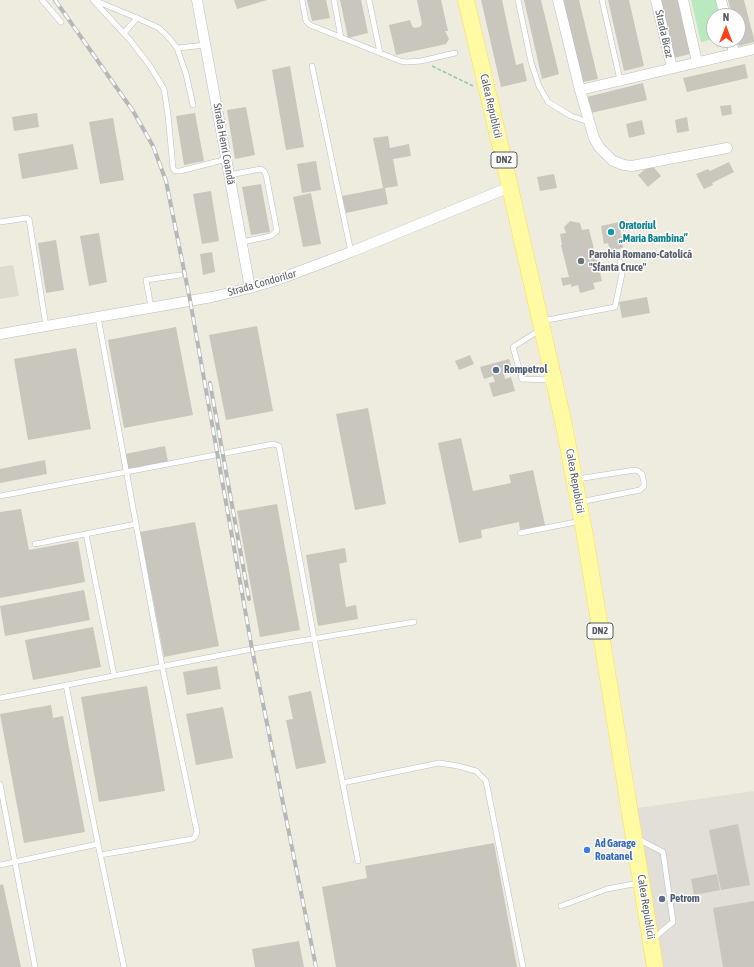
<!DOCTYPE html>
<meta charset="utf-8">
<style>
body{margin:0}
#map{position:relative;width:754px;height:967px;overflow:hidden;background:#eeecdf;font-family:"Asap Condensed",sans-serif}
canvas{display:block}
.north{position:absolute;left:706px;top:8px;width:40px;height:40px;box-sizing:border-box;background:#fff;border:1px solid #bdbec1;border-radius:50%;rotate:0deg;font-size:11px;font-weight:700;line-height:16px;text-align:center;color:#595c63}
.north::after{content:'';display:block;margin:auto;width:14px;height:18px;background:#fb4218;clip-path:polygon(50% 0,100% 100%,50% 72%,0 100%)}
</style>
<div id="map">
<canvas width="754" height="967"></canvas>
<div class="north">N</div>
</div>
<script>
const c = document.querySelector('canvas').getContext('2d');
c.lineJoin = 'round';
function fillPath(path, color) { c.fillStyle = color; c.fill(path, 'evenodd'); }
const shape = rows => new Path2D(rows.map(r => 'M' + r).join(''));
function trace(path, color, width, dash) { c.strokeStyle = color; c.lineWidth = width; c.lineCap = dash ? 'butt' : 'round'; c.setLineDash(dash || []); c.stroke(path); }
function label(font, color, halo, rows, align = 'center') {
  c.font = font + ' "Asap Condensed",sans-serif'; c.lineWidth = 3; c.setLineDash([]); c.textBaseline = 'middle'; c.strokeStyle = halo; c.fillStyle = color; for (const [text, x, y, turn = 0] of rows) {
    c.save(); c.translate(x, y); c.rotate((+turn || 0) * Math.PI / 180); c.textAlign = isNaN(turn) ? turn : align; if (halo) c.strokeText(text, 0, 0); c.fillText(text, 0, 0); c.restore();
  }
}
const industrial = shape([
 [754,791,754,967,646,967,624,810]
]);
const education = shape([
 [13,265,19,296,0,299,0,267]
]);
const green = shape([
 [691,0,720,0,723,16,714,16,714,39,701,42]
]);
const building = shape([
 [234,0,267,0,237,9],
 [307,0,326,0,330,18,312,21],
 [340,0,361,0,368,33,348,38],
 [417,0,441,0,448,31,445,31,449,39,446,44,396,55,389,25,410,20,412,26,414,28,420,27,422,24],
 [481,0,502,0,516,65,523,63,527,81,501,87],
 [524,0,541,0,559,74,542,79],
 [563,0,579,0,598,79,583,82],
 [608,0,629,0,644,66,624,71],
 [661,0,678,0,690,54,674,58],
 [728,0,744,0,754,39,754,42,739,46,737,40,738,16,732,16],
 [745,64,748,78,687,92,683,78],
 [290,66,304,147,286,150,272,70],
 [643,83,647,100,591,113,587,97],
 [731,105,732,114,722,116,720,106],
 [246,107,255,155,235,159,227,110],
 [37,113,39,127,14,131,12,117],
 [195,113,204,161,184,165,176,116],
 [687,117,689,131,677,133,675,120],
 [113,118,124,180,100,184,89,122],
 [642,120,645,134,629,138,626,124],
 [388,136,390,148,409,144,411,156,393,159,398,186,385,188,388,204,346,213,342,196,383,188,373,138],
 [73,144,78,169,22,179,18,154],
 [316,161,321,190,302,193,297,164],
 [729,162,734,172,712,183,713,185,704,189,696,174,708,169,710,171],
 [651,164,661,176,648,187,638,175],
 [554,174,557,188,540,191,537,177],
 [261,184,270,232,251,235,242,187],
 [211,191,219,241,202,244,193,194],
 [311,193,321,244,303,247,293,197],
 [570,221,580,223,582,230,589,229,602,281,593,283,595,289,580,293,578,285,571,287,571,284,563,286,561,278,569,277,561,245,562,245,560,234,566,233,564,227],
 [619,222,623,248,610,251,608,243,604,244,601,226],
 [99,233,107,282,89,286,80,236],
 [56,240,64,290,46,293,38,243],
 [212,252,215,272,203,275,200,254],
 [647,297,650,313,622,318,619,302],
 [257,326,273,411,226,420,209,335],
 [176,327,193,415,124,428,108,340],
 [76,348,91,429,28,440,14,359],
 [470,355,474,364,459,370,455,361],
 [509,359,513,371,504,374,505,379,511,377,515,391,493,397,489,383,495,382,493,376,484,379,480,367],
 [368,408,386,504,355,510,336,414],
 [461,438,473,491,511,483,509,475,533,470,545,525,520,530,519,522,481,530,482,538,459,543,438,443],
 [165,446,168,462,128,469,125,454],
 [45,460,47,474,0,483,0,469],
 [277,504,300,630,260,637,237,511],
 [21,509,29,550,78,541,85,582,0,598,0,512],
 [195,522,219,646,164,657,140,532],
 [345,548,347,562,339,564,346,607,356,605,358,619,318,626,306,555],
 [84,590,90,620,5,636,0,606],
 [93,627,101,667,33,680,25,640],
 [217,666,221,689,187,695,183,672],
 [147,686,165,791,99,802,81,697],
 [311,691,326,763,296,769,286,720,293,719,288,696],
 [51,705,53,718,63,716,85,832,24,843,0,714],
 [223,707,233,758,196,765,186,714],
 [738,824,750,885,721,890,709,830],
 [494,843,517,967,336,967,322,887,367,878,365,866],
 [717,874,720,890,694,895,691,879],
 [3,884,21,967,0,967,0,885],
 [754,901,754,967,723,967,713,908],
 [299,941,304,967,255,967,252,949]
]);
const path = shape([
 [432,66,473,86]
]);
const lane = shape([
 [42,0,61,22],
 [93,0,130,40,150,66,164,89,168,115,173,168,175,171,180,171,227,159],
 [302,0,306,21,310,25,400,61,406,62,421,61,455,53],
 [334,0,341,38],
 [369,0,380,53],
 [518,0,531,62,539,86,548,102,571,116,589,122],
 [602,0,620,80],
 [96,1,137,18,159,28,170,39,177,48,206,45],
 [124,33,137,18],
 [177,48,186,74,193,105],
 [312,66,351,252],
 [229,175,261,169,264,171,266,175,277,231,271,236,242,242],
 [0,222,26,218,29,219,46,326],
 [151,307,146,280,180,275],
 [98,317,162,666,197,832,195,837,192,839,100,855],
 [542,321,615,307,622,274,620,262],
 [540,330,513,347,522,379,552,380],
 [577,479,635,470,638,471,642,474,644,483,644,486,640,490,580,502],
 [0,496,273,444,279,446,314,638,358,861],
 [520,533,581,521],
 [86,534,114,675],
 [35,544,136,524],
 [66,685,98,844,124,967],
 [0,698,252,649,414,622],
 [342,783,439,763,458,766,476,771,486,781,523,967],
 [0,784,35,967],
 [638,839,663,852,673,922,654,938],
 [0,865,98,844],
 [561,906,607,889,639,883]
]);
const street = shape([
 [197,0,250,288],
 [558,0,580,90,594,138,599,147,613,161,624,165,632,166,727,148],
 [656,0,672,68],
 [683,0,697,62],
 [721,0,725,16],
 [731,40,734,53],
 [580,90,754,49],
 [0,334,212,297,250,288,277,280,351,252,510,187]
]);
const primary = shape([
 [466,0,510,187,564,425,585,536,655,967]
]);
const rail = shape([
 [55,0,133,111,153,146,166,181,190,300,252,649,316,967],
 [210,383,249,599]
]);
const markers = [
 [611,232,4,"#0f9aa8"],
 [581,261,4,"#6b7280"],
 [496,370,4,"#5c6f8a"],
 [587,850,4,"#3f7fe0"],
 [662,899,4,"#5c6f8a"]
];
const shields = [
 [504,160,26],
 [600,631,26]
];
const shieldNames = [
 ["DN2",504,160],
 ["DN2",600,631]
];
const streetNames = [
 ["Strada Bicaz",664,34,77],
 ["Calea Republicii",491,106,77],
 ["Strada Henri Coandă",224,144,80],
 ["Strada Condorilor",262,283,-16],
 ["Calea Republicii",575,481,80],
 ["Calea Republicii",646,907,81]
];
const cultureNames = [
 ["Oratoriul",619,226],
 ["„Maria Bambina”",619,239]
];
const worshipNames = [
 ["Parohia Romano-Catolică",589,255],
 ["\"Sfanta Cruce\"",589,268]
];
const serviceNames = [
 ["Rompetrol",504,370],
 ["Petrom",670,899]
];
const shopNames = [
 ["Ad Garage",595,844],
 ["Roatanel",595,857]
];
fillPath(industrial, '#e1dfd7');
fillPath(education, '#dddbce');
fillPath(green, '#b9e9be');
fillPath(building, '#c9c6bd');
trace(lane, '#bbbdc3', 6);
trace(street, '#bbbdc3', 11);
trace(primary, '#ffe047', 17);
trace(path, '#91caa8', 1.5, [4, 2]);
trace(lane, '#fff', 5);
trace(street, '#fff', 10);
trace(primary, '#fffaa3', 16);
trace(rail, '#b6b7b7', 4);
trace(rail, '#fff', 2.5, [8]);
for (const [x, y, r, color] of markers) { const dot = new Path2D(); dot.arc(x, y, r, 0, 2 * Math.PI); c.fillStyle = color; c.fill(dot); trace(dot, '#fff', 1.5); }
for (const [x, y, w] of shields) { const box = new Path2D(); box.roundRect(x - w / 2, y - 8, w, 16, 3); c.fillStyle = '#fff'; c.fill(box); trace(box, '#595c63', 1); }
label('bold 10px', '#595c63', null, shieldNames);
label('11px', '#595c63', '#fff', streetNames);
label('bold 11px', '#0d838f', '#fff', cultureNames, 'left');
label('bold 11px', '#5b616d', '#fff', worshipNames, 'left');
label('bold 11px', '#4e5e75', '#fff', serviceNames, 'left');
label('bold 11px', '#366cbe', '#fff', shopNames, 'left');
</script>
